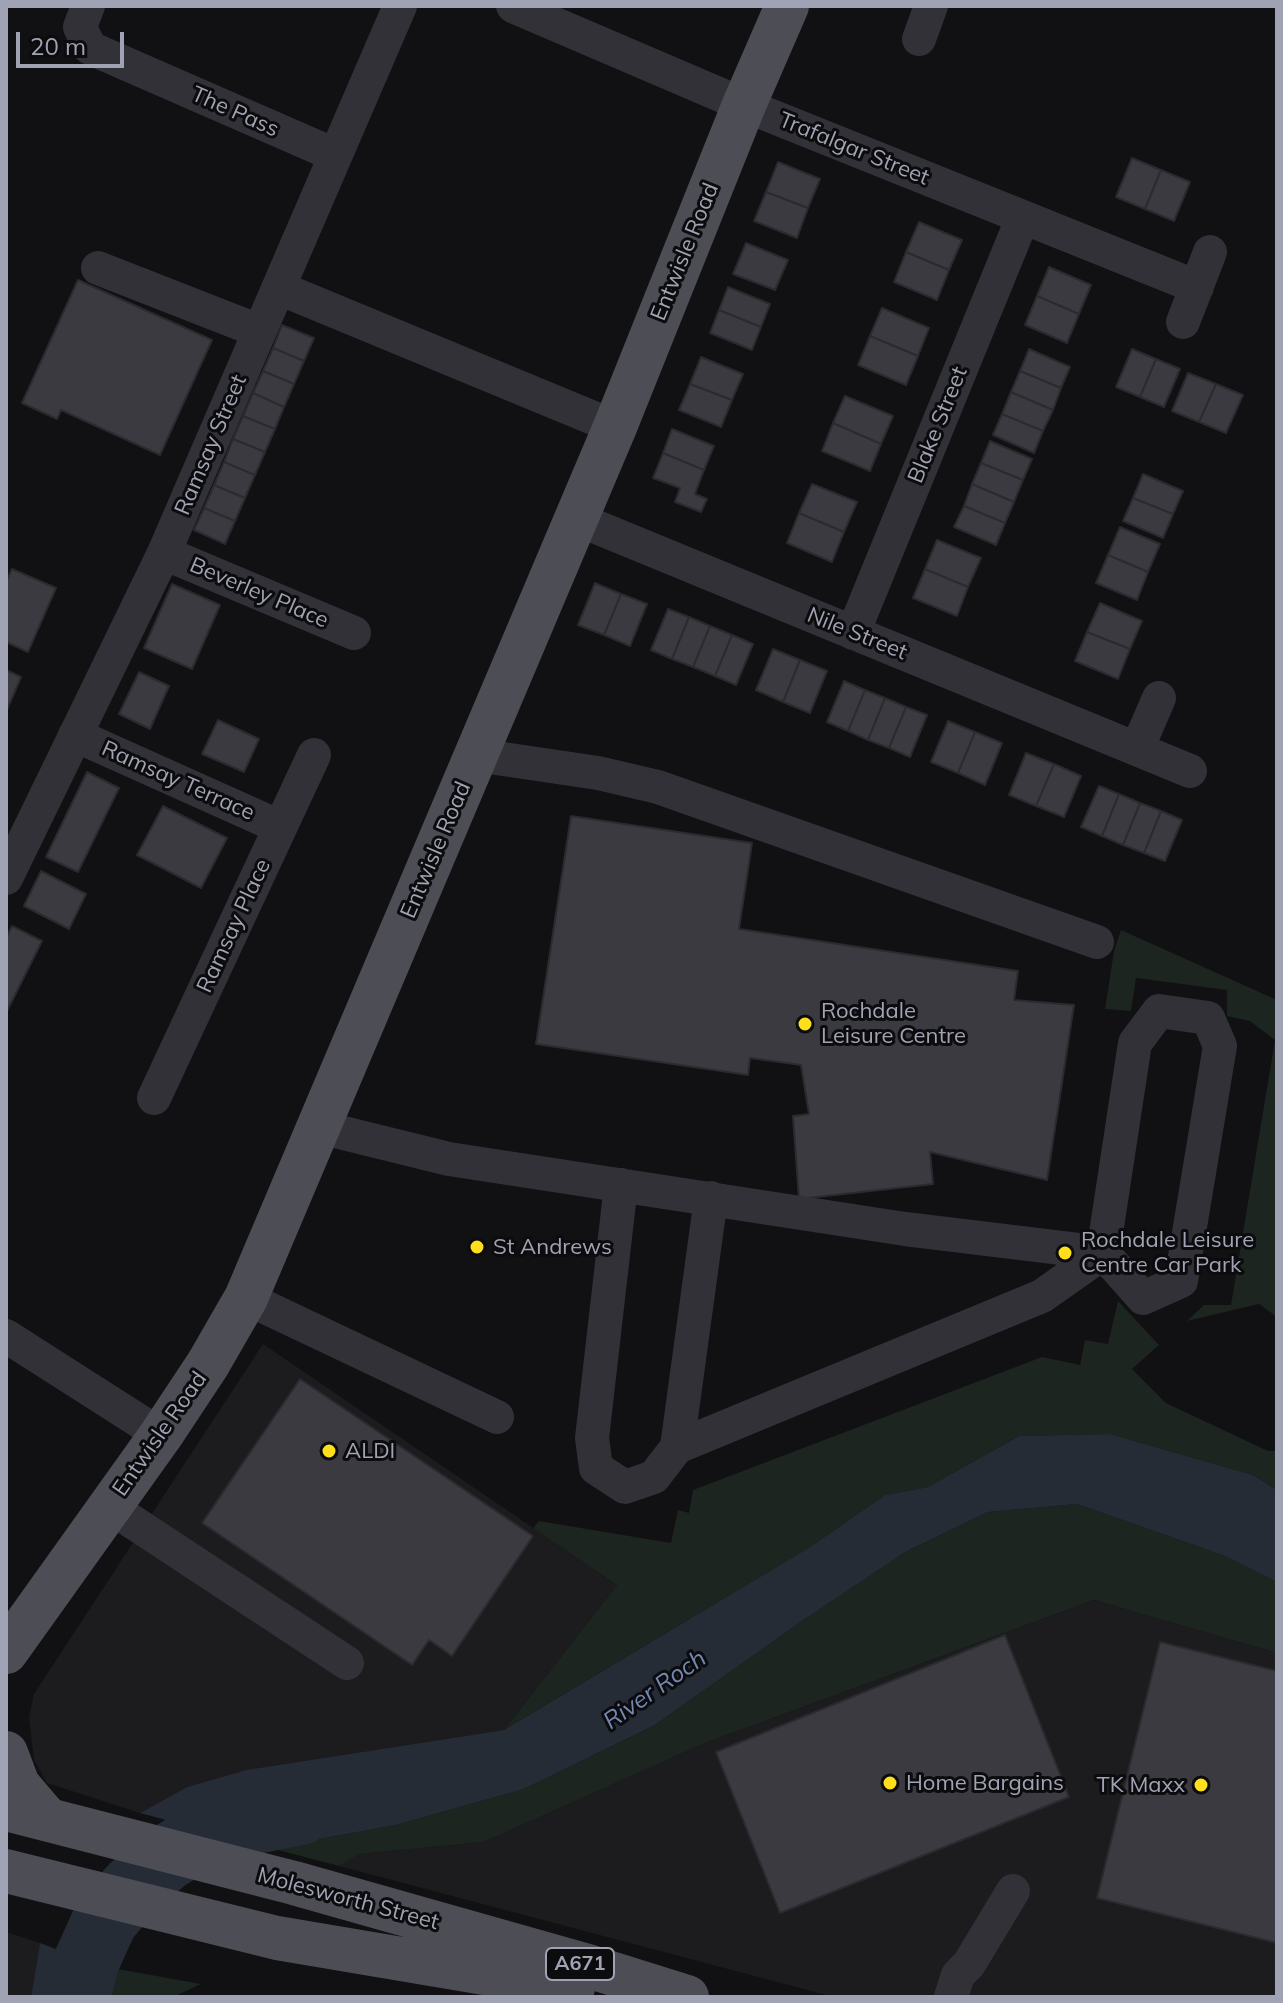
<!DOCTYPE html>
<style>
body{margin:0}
#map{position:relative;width:1283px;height:2003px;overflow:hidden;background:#111012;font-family:Mulish,sans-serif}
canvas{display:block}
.frame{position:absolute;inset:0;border:8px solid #a0a3b4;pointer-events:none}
.scale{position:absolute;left:16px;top:32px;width:108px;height:36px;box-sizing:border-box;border:4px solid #a0a3b4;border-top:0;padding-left:10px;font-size:24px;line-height:28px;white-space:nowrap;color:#a0a3b4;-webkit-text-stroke:6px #0c0b0d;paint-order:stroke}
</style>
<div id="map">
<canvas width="1283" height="2003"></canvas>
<div class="frame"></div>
<div class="scale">20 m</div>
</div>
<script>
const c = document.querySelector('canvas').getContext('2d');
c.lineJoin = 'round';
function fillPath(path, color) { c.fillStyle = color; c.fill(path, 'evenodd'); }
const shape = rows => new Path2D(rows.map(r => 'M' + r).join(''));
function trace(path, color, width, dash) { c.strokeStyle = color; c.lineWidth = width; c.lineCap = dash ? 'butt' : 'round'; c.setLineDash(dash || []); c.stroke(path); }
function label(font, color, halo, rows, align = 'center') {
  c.font = font + ' Mulish,sans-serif'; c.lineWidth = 6; c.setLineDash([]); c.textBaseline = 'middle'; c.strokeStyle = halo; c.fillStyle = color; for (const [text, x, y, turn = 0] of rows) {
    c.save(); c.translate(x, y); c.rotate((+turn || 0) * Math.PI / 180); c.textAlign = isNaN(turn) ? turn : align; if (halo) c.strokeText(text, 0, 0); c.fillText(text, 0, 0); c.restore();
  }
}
const built = shape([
 [263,1344,617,1585,504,1730,246,1770,187,1787,140,1813,47,1783,34,1760,29,1717,34,1694],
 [1094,1600,1277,1653,1277,1997,834,1997,339,1866,360,1854,484,1842,705,1743],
 [6,1932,40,1943,31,1997,6,1997]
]);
const green = shape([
 [1121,930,1277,1000,1277,1317,1259,1304,1187,1321,1204,1305,1231,1305,1275,1040,1250,1021,1227,1016,1227,990,1136,978,1131,1011,1105,1009,1114,951],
 [1118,1301,1159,1345,1132,1369,1166,1403,1268,1451,1277,1451,1277,1490,1253,1475,1110,1434,1019,1436,928,1487,885,1495,810,1547,504,1730,617,1585,533,1528,539,1521,671,1543,678,1510,689,1513,693,1490,1042,1357,1080,1365,1085,1340,1108,1344],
 [1077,1504,1225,1556,1277,1582,1277,1653,1094,1600,705,1743,484,1842,360,1854,339,1866,270,1848,396,1825,524,1789,655,1725,799,1623,907,1551,988,1512],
 [101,1966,201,1984,173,1997,91,1997]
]);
const water = shape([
 [1110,1434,1253,1475,1277,1490,1277,1582,1225,1556,1077,1504,988,1512,907,1551,799,1623,655,1725,524,1789,396,1825,270,1848,140,1813,187,1787,246,1770,504,1730,810,1547,885,1495,928,1487,1019,1436],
 [40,1943,101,1966,91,1997,31,1997]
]);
const river = shape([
 [77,1997,87,1960,105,1920,132,1888,165,1859,200,1837,239,1824,300,1812]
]);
const building = shape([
 [1132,158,1161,170,1145,209,1116,197,1132,158],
 [778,162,820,179,808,208,766,192,778,162],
 [1161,170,1190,182,1174,221,1145,209,1161,170],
 [766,192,808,208,797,238,754,221,766,192],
 [919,222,962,240,949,270,906,252,919,222],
 [746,243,788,260,775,290,733,274,746,243],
 [906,252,949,270,937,300,894,282,906,252],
 [1049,267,1091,285,1079,314,1037,296,1049,267],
 [78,280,212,340,160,455,61,410,57,419,22,403,78,280],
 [728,287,770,304,761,327,719,310,728,287],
 [1037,296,1079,314,1067,343,1025,325,1037,296],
 [882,308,929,328,918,356,870,336,882,308],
 [719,310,761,327,752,350,710,333,719,310],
 [282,325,314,338,304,361,273,348,282,325],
 [870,336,918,356,906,385,858,365,870,336],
 [273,348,304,361,294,384,263,371,273,348],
 [1029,349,1070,367,1061,388,1020,371,1029,349],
 [1132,349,1156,359,1140,397,1116,387,1132,349],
 [701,357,743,374,732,400,690,384,701,357],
 [1156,359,1180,369,1164,407,1140,397,1156,359],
 [263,371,294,384,284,407,253,393,263,371],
 [1020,371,1061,388,1053,410,1011,392,1020,371],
 [1188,373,1216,384,1199,422,1172,411,1188,373],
 [690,384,732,400,721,427,679,410,690,384],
 [1216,384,1243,395,1226,433,1199,422,1216,384],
 [1011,392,1053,410,1043,431,1002,414,1011,392],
 [253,393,284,407,275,429,243,416,253,393],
 [845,396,893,416,881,444,833,423,845,396],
 [1002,414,1043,431,1034,453,993,435,1002,414],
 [243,416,275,429,265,452,233,439,243,416],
 [833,423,881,444,870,471,822,451,833,423],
 [672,429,714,446,704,470,663,453,672,429],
 [233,439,265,452,255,475,224,462,233,439],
 [990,441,1032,459,1023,480,981,463,990,441],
 [663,453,704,470,695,494,707,499,701,512,675,502,680,488,653,478,663,453],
 [224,462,255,475,245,498,214,485,224,462],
 [981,463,1023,480,1014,502,972,484,981,463],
 [1143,474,1183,491,1173,514,1133,498,1143,474],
 [812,484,857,502,844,532,799,513,812,484],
 [972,484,1014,502,1005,523,964,506,972,484],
 [214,485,245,498,235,521,204,508,214,485],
 [1133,498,1173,514,1163,538,1123,521,1133,498],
 [964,506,1005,523,996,545,954,527,964,506],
 [204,508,235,521,225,544,194,530,204,508],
 [799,513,844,532,832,562,787,543,799,513],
 [1120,527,1160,544,1148,572,1108,555,1120,527],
 [937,540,981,558,968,587,925,569,937,540],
 [1108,555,1148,572,1137,600,1096,583,1108,555],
 [12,569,56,588,28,652,6,642,6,582,12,569],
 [925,569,968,587,957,616,913,598,925,569],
 [595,583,621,594,604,635,578,625,595,583],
 [172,584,220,605,192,669,144,648,172,584],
 [621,594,647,604,630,646,604,635,621,594],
 [1100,603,1142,621,1130,649,1087,632,1100,603],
 [668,609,689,617,672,659,651,650,668,609],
 [689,617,710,626,693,667,672,659,689,617],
 [710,626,732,635,715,676,693,667,710,626],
 [1087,632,1130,649,1118,679,1075,661,1087,632],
 [732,635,753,644,736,685,715,676,732,635],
 [773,649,800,660,783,702,756,690,773,649],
 [800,660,827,671,810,713,783,702,800,660],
 [6,670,21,677,6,712,6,670],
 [139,672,169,686,150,729,119,714,139,672],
 [844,681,865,690,848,731,827,722,844,681],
 [865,690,885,698,868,740,848,731,865,690],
 [885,698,906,707,889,748,868,740,885,698],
 [906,707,927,715,910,757,889,748,906,707],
 [218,720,259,739,244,772,202,754,218,720],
 [948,721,975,732,958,773,931,762,948,721],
 [975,732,1002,743,985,785,958,773,975,732],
 [1026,753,1054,764,1036,806,1009,795,1026,753],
 [1054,764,1081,776,1064,817,1036,806,1054,764],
 [87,772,119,788,78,872,46,857,87,772],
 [1099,786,1119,794,1102,836,1081,827,1099,786],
 [1119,794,1140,803,1123,845,1102,836,1119,794],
 [1140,803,1161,811,1144,853,1123,845,1140,803],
 [163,806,227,838,201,888,137,855,163,806],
 [1161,811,1182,820,1165,861,1144,853,1161,811],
 [571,816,752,843,739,929,1018,971,1014,1000,1074,1005,1047,1180,930,1152,933,1184,799,1199,793,1116,809,1114,801,1065,750,1058,748,1075,536,1044,571,816],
 [41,871,86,894,69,929,24,906,41,871],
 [12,926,42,941,6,1013,6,938,12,926],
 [300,1379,533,1536,452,1656,429,1640,412,1665,202,1523,300,1379],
 [1005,1635,1069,1797,780,1913,716,1752,1005,1635],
 [1160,1642,1277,1671,1277,1943,1097,1898,1160,1642]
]);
const minor = shape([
 [88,6,80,27,90,48,335,155],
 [513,6,744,105,1197,287],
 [919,39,931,6],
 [98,268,259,331],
 [279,288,615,427],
 [1183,322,1210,252],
 [577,519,1190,771],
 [164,553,354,633],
 [853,633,1023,217],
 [75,735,280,827],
 [1137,749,1159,698],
 [476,755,598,773,658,787,1097,942],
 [6,878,164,553,400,6],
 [154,1098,314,755],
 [319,1127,449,1159,905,1229,1103,1253,1135,1043,1159,1011,1208,1018,1220,1046,1181,1281,1143,1298,1103,1253,1042,1296,677,1447],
 [621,1185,592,1438,596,1468,625,1487,654,1477,677,1447,711,1198],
 [246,1298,497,1417],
 [6,1336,161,1435],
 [110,1507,347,1663],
 [951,1997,958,1975,969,1964,1013,1891]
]);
const major = shape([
 [6,1652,161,1435,208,1364,246,1298,615,427,744,105,787,6],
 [6,1753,18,1785,47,1819],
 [6,1809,294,1883,591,1967,687,1997],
 [6,1871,277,1938,573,1988]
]);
const markers = [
 [805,1024,8,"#ffdf1b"],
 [477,1247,8,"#ffdf1b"],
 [1065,1253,8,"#ffdf1b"],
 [329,1451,8,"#ffdf1b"],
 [890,1783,8,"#ffdf1b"],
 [1201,1785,8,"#ffdf1b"]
];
const shields = [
 [580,1964,68]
];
const shieldNames = [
 ["A671",580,1964]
];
const streetNames = [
 ["The Pass",235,112,24],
 ["Trafalgar Street",854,149,22],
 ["Entwisle Road",685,252,-68],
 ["Blake Street",938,425,-68],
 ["Ramsay Street",211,445,-67],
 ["Beverley Place",259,593,23],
 ["Nile Street",857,634,22],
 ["Ramsay Terrace",178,781,24],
 ["Entwisle Road",436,850,-67],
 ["Ramsay Place",234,926,-65],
 ["Entwisle Road",160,1434,-55],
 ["Molesworth Street",348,1899,15]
];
const poiNames = [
 ["Rochdale",821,1011],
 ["Leisure Centre",821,1036],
 ["Rochdale Leisure",1081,1240],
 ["Centre Car Park",1081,1265],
 ["St Andrews",493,1247],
 ["ALDI",345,1451],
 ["Home Bargains",906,1783],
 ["TK Maxx",1185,1785,"right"]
];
const waterNames = [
 ["River Roch",655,1690,-35]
];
fillPath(built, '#1c1c1f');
fillPath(green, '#1c251f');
fillPath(water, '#262c36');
trace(river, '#262c36', 66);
fillPath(building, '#3a3a40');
trace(building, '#2b2a2e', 2);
trace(minor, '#313137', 34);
trace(major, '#4d4d56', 44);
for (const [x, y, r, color] of markers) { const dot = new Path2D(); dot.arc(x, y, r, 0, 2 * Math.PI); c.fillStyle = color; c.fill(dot); trace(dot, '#0c0b0d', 3); }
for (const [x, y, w] of shields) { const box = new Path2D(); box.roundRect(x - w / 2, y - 16, w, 32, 6); c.fillStyle = '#0c0b0d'; c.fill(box); trace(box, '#a0a3b4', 2); }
label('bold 20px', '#a0a3b4', null, shieldNames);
label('22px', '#a0a3b4', '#0c0b0d', streetNames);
label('22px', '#a0a3b4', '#0c0b0d', poiNames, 'left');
label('italic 24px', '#7489b2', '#0c0b0d', waterNames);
</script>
